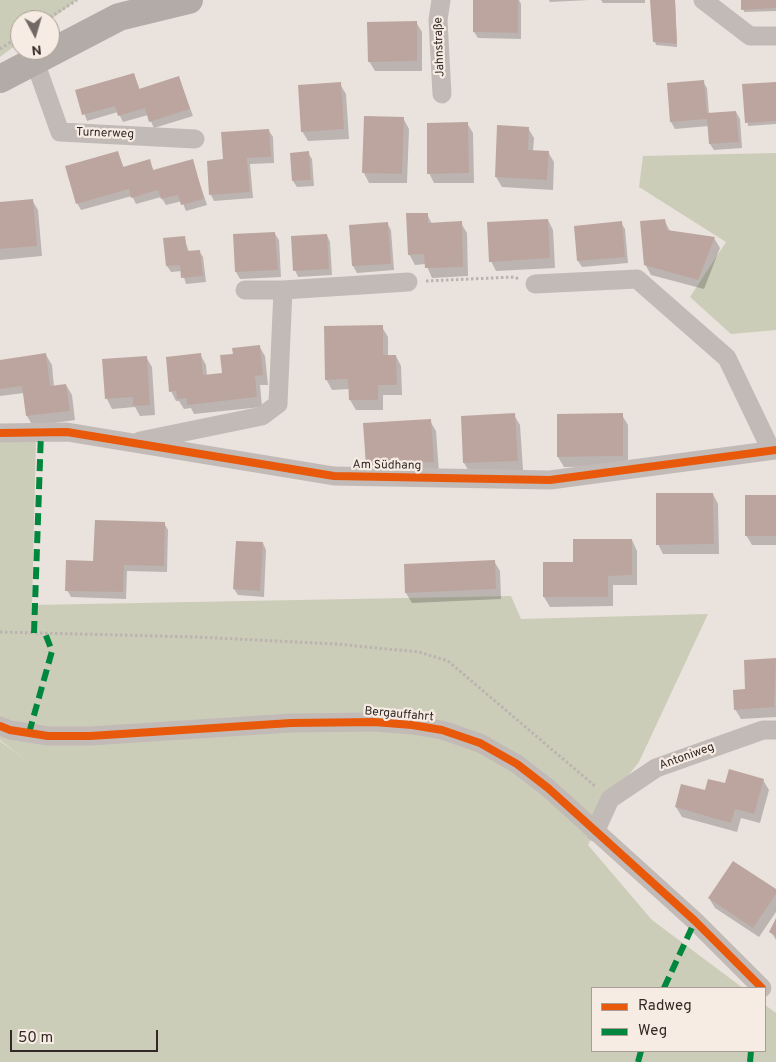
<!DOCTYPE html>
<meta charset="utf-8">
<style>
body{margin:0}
#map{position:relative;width:776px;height:1062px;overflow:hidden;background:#eae2dd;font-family:Overpass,sans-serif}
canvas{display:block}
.legend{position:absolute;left:591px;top:987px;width:175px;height:65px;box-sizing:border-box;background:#f7ece3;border:1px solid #a89e97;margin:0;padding:6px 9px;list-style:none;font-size:15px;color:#322826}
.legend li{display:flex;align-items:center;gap:10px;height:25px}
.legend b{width:25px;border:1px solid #a89e97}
.north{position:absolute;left:10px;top:10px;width:50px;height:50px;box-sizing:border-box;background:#f7ece3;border:1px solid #a89e97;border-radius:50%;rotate:174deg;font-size:14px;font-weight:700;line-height:20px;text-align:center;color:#322826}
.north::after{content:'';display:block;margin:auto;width:18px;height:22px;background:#726966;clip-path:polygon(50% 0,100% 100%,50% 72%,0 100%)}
.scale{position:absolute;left:10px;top:1030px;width:148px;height:22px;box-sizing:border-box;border:2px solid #322826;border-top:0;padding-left:6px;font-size:15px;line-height:18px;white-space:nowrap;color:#322826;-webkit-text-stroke:4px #f7ece3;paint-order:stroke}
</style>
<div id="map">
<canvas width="776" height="1062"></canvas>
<ul class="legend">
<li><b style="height:6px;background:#e8590c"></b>Radweg</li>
<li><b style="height:6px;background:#00873e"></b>Weg</li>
</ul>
<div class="north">N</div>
<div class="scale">50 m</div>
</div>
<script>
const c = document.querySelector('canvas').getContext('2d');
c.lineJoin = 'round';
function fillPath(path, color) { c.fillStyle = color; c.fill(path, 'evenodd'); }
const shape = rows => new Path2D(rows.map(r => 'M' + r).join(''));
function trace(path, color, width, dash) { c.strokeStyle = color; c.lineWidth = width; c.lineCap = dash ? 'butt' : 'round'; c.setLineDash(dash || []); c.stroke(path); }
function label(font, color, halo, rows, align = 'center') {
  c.font = font + ' Overpass,sans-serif'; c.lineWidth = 4.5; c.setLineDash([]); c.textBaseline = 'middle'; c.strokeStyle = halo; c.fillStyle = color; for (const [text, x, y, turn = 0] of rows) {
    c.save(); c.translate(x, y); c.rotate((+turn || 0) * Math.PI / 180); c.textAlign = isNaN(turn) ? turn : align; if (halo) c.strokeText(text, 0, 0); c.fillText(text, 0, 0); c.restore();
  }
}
const green = shape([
 [0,0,77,0,50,20,20,20,20,42,0,57],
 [776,153,776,330,731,334,690,297,726,242,639,187,643,156],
 [36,440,32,605,511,596,521,619,708,614,639,762,610,799,588,845,652,920,743,988,592,988,592,1051,765,1051,765,1005,776,1013,776,1062,0,1062,0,741,27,761,0,740,0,441]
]);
const shadow = shape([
 [475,0,519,0,521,4,521,39,478,38,474,32],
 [549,0,589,0,550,2],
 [601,0,645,0,645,3,603,3],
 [651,0,675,0,677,47,656,45,655,42],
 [742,0,776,0,776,11,744,12],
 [416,22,422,32,422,71,375,71,369,61],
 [134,74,140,90,179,78,193,116,154,128,148,115,123,122,118,112,87,121,76,91],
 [703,82,707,88,709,114,736,112,740,119,742,148,714,150,710,144,709,126,675,129,671,122,668,84],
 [776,83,776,124,748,126,743,85],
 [340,84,346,94,349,139,308,141,302,131],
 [403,118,409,129,407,183,369,183,364,173],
 [467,123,473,133,474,183,434,183,429,173],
 [499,127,528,128,534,138,533,151,548,152,554,162,553,190,502,187,496,177],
 [269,131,273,137,274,163,250,164,253,198,214,201,211,195,224,161],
 [118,153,124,168,149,161,154,171,192,160,207,205,186,211,182,201,166,205,161,197,136,204,132,196,81,210,77,203],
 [308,153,312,159,314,186,297,187,293,181],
 [32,200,38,210,42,256,0,260,0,203],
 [427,214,432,224,461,223,467,233,468,276,432,278,426,264,415,265,409,254],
 [548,220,553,230,555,268,496,271,491,261],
 [664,220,670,231,714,238,720,248,704,289,651,275,645,264],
 [387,223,391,230,394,270,357,273,353,266,350,226],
 [621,223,625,229,628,263,582,267,578,261],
 [275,234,279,240,281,277,240,279,236,272,234,236],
 [327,235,330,242,332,275,298,277,295,270],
 [184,237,189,252,199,251,203,257,206,282,186,284,182,271,171,272,167,266],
 [382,327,388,337,388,356,396,356,401,366,402,395,383,395,383,410,356,410,350,400,350,389,332,390,326,379],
 [259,346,265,356,268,385,260,385,262,407,194,414,191,408,184,409,179,401,176,401,171,391,200,354,206,365,207,376,223,374,234,355],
 [46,355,52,365,54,387,66,385,72,395,75,420,33,426,27,416,24,393,0,396,0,361],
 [146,357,152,367,155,415,140,416,135,407,112,409,107,399],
 [514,415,520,425,523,470,470,473,464,463],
 [558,415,622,415,628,425,628,466,564,467,558,457],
 [430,421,436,431,439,472,373,476,367,466],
 [713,494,718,504,719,554,663,554,658,544],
 [776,496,776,545,752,545,746,535],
 [164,523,168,530,167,572,127,571,126,599,71,597,67,590,94,562],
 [632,540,637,551,637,585,613,585,613,606,550,607,544,597,575,563],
 [263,543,266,550,264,597,238,595,234,589],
 [494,561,500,571,501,599,412,603,406,593],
 [776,659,776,717,741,719,735,709,746,690,745,661],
 [763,780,769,790,760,823,741,818,737,832,682,817,676,807,705,792,726,785],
 [776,891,776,912,759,937,715,908,709,898],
 [776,921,776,940,771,932]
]);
const building = shape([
 [473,0,518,0,518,33,473,32],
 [650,0,675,0,677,44,653,42],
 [741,0,776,0,776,8,741,10],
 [417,21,417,61,368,62,367,22],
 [134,73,139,89,179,76,190,109,149,122,145,108,118,116,115,106,82,115,75,90],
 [704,80,707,113,736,111,739,142,709,144,707,119,670,122,667,83],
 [341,82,344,129,301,132,298,85],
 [776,82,776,121,745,123,742,84],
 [364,116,404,117,402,174,362,173],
 [468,122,469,173,427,174,427,123],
 [497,125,529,127,528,150,549,151,547,180,495,177],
 [269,129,271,157,247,158,250,192,209,195,207,161,223,159,221,132],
 [118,151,123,167,150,159,153,170,193,159,204,199,181,205,178,195,161,199,158,190,131,198,129,189,76,204,65,166],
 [309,151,311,180,292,181,290,153],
 [33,199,37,246,0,249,0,202],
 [406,213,428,213,428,223,462,221,463,267,425,268,424,254,408,255],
 [548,219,550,258,489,262,487,222],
 [665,219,667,230,715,237,698,280,644,265,640,221],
 [622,221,625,257,577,261,574,226],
 [388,222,391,264,352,266,349,225],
 [275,232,278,270,235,272,233,234],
 [327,234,329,269,293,271,291,236],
 [185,236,187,251,200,250,203,276,181,278,180,265,166,266,163,238],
 [383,325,383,355,396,355,397,385,378,385,378,400,349,400,348,379,325,380,324,326],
 [260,345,263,375,255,376,257,397,187,405,187,398,177,399,176,391,169,392,166,357,201,353,203,375,222,373,220,355,233,354,232,348],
 [46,353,50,386,66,384,70,411,26,416,22,386,0,389,0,360],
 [147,356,150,405,133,406,133,397,105,399,102,359],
 [515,413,518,461,463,463,461,416],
 [623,413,623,456,557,457,557,414],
 [431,419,434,462,366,466,363,423],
 [656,493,713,493,714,544,656,545],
 [745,495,776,495,776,536,745,536],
 [95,520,165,522,164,566,124,565,123,592,65,591,66,560,93,561],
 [573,539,632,539,632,575,608,576,608,597,543,597,543,562,573,562],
 [236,541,263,542,260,591,233,589],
 [495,560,496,589,405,593,404,564],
 [776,658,774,707,734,710,733,690,745,689,744,660],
 [729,769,764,779,754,814,735,809,731,823,675,807,681,784,705,790,708,779,725,783],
 [733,861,776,889,776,894,753,928,708,898],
 [776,918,776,936,769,932]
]);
const path = shape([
 [46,20,77,0],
 [0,49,20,36],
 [426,281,514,277,519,279],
 [0,632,197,637,336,644,419,652,448,661,596,787]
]);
const street = shape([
 [441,0,438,20,442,94],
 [703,0,750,36,776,36],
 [35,62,60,132,195,139],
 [535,284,637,279,727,358,771,450],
 [245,290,283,290],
 [0,433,67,432,334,476,550,480,776,450],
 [140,441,262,416,278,404,283,290,408,282],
 [0,726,10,730,48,736,90,736,291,723,374,722,412,725,442,730,480,743,517,764,548,788,695,921,762,988],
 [595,832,610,799,656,768,763,730,776,730]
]);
const secondary = shape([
 [0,79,119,17,189,0]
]);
const quiet = shape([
 [34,633,41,432],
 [29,733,52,651,45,633],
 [664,988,695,921],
 [638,1062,641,1051],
 [750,1062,751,1051]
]);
const cycleway = shape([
 [0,433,67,432,334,476,550,480,776,450],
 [0,726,10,730,48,736,90,736,291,723,374,722,412,725,442,730,480,743,517,764,548,788,695,921,762,988]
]);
const streetNames = [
 ["Jahnstraße",440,47,-92],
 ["Turnerweg",105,134,2],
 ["Am Südhang",387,466,1],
 ["Bergauffahrt",399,715,5],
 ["Antoniweg",687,757,-20]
];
fillPath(green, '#cccdb8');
fillPath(shadow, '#0003');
fillPath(building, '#bca59f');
trace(path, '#bab3af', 3, [2.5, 2.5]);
trace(street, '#c2bab6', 19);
trace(secondary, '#b3aba7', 28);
trace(quiet, '#00873e', 6, [12, 6]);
trace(cycleway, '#e8590c', 8);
label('12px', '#322826', '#f7ece3', streetNames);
</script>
